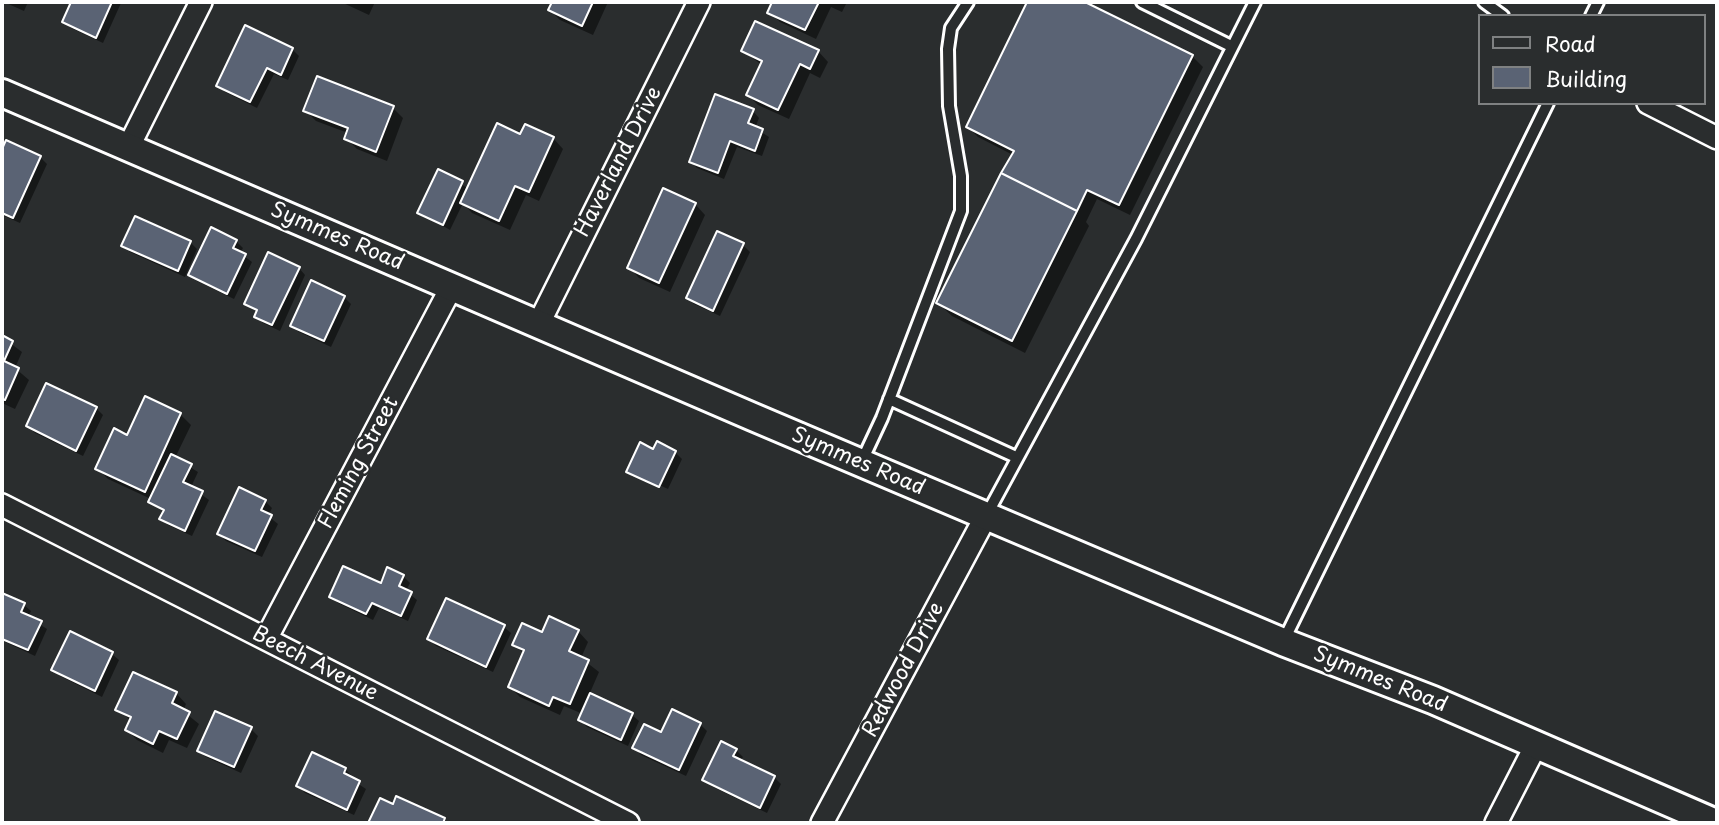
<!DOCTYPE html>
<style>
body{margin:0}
#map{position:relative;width:1719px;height:825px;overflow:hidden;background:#2a2d2e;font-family:"Playpen Sans",sans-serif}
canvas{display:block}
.frame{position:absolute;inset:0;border:4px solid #fff;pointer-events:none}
.legend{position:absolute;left:1478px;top:14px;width:228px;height:91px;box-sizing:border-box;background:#2a2d2e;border:2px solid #7f8182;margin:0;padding:9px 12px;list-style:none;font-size:21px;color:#fff}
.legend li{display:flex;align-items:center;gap:14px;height:35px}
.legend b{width:35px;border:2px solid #7f8182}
</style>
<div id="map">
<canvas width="1719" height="825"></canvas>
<div class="frame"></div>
<ul class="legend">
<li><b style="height:9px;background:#2a2d2e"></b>Road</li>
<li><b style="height:19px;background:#5a6374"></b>Building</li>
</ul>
</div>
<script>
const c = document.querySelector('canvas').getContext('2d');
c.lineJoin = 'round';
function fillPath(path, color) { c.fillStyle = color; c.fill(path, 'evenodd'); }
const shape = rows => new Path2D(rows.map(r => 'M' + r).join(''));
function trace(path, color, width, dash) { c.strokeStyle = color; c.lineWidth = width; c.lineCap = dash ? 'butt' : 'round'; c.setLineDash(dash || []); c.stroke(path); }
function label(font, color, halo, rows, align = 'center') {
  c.font = font + ' "Playpen Sans",sans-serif'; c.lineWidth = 5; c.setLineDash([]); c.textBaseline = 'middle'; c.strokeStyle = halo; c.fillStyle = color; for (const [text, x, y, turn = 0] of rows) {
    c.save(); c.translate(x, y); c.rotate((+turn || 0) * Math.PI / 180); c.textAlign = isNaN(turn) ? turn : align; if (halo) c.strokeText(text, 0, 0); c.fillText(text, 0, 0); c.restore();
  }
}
const shadow = shape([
 [4,2,28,2,24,11],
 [73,2,121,3,103,43,71,28,64,22],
 [341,2,375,2,369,15],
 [554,2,608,2,593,35,560,20,550,10],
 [774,2,847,2,842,12,831,7,816,39,780,22,770,12],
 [1029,2,1081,2,1192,56,1203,67,1130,215,1097,199,1086,222,1089,226,1025,353,952,316,938,303,1013,155,978,137,968,127],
 [292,49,299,56,288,80,274,74,257,108,225,92,218,85],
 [743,51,818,51,828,62,820,78,810,73,789,119,758,105,748,95,762,65],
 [393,108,403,118,387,161,357,149,346,138,348,133,316,121,305,110],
 [753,111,759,118,755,128,769,137,762,156,737,147,724,179,697,168,691,162],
 [521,136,553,138,563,149,539,201,526,195,510,230,472,213,463,203,450,230,419,212,439,171,469,189],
 [7,142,40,157,47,164,20,223,2,215,2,153],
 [695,204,705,215,670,292,639,278,629,267],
 [718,233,743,245,750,252,720,316,694,304,688,298],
 [236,241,243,248,240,253,252,262,234,299,197,281,190,274],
 [190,242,197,249,185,277,130,252,124,245],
 [299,268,305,275,280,331,263,323,256,316,257,312,246,304],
 [344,297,351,304,331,347,299,332,292,326],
 [2,337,22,352,15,368,29,380,15,409,2,403],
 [146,398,180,414,191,425,175,458,198,472,191,487,209,500,192,536,168,525,162,518,164,512,150,502,151,499,108,479,97,468,127,437],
 [96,408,103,415,83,456,35,433,28,426],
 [654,451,675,452,682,459,668,489,633,473,633,477,628,471],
 [265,501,272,508,268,516,278,524,262,557,226,541,219,534],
 [403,576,410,583,406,591,417,600,408,621,379,608,373,620,338,603,331,596,381,585],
 [2,595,24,605,31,611,28,617,47,629,35,656,3,641,2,644],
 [504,627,511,633,493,672,436,646,429,639],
 [578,631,588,642,581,658,599,672,589,695,632,715,639,721,628,746,587,727,580,720,583,714,564,706,560,715,520,697,510,687,524,654,514,644,543,635],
 [71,634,112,654,119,660,102,697,60,676,54,670],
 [176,693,186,704,183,711,199,724,187,748,169,740,163,753,137,740,127,730,131,721,118,709],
 [700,724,707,731,686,776,641,755,635,748],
 [251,729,258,736,241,773,206,757,199,751],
 [736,750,743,757,740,761,774,777,781,784,767,813,711,786,704,779],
 [345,769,352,776,351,779,366,789,354,815,305,793,298,786],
 [381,800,444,820,448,823,370,823]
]);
const building = shape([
 [71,2,112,2,96,38,62,22,71,2],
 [552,2,593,2,582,26,548,10,552,2],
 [772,2,819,2,805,30,767,13,772,2],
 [1027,2,1085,2,1193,55,1119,205,1087,190,1077,211,1001,173,1014,151,966,127,1027,2],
 [755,21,819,50,810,69,800,64,778,110,746,95,762,61,741,51,755,21],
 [245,25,293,48,281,75,267,68,250,102,216,86,245,25],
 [317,76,394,106,376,152,344,139,348,128,303,111,317,76],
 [715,94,754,109,748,123,763,129,755,151,730,141,718,173,689,162,715,94],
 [497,123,520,134,525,124,554,137,529,192,515,186,499,221,460,203,497,123],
 [6,140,41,156,13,218,2,213,2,149,6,140],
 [438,169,463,181,443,225,417,213,438,169],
 [1001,173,1077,211,1012,341,936,303,1001,173],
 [663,188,696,203,659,283,627,268,663,188],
 [135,216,191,241,178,271,121,246,135,216],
 [211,227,237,240,233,248,246,254,227,294,188,275,211,227],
 [717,231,744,243,713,311,686,298,717,231],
 [268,252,300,267,272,325,254,317,257,310,244,304,268,252],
 [311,280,345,296,324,341,290,326,311,280],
 [2,335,13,341,4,361,19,368,5,400,2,399,2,335],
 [46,383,97,407,76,451,26,426,46,383],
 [145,396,181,413,145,492,95,469,114,428,127,435,145,396],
 [657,441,676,451,659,487,626,472,640,442,653,449,657,441],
 [171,454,192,464,183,482,203,491,185,531,159,519,164,510,148,502,171,454],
 [239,487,266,500,261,510,272,515,255,551,217,534,239,487],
 [343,566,381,583,387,567,404,575,399,586,412,592,401,616,372,603,366,614,329,597,343,566],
 [2,593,25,603,21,612,42,621,28,650,2,639,2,593],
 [446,598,505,625,486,667,427,639,446,598],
 [549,616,579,630,569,651,589,660,570,704,553,697,549,706,508,687,524,650,512,645,522,623,542,632,549,616],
 [70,631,113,652,95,691,51,670,70,631],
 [133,672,177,692,172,703,190,712,177,739,159,731,153,744,125,730,131,717,115,710,133,672],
 [590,693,633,713,621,740,578,720,590,693],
 [672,709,701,723,679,770,632,748,644,724,661,732,672,709],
 [215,711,252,727,234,767,197,751,215,711],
 [721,741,737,749,733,756,775,776,760,808,702,780,721,741],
 [312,752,346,768,344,773,360,781,347,810,296,786,312,752],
 [396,796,445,818,443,823,368,823,380,798,393,804,396,796]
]);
const service = shape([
 [1142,2,1231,46],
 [1484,2,1503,16],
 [1591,16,1598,2],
 [889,399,1016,457],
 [861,463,882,418,961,211,961,176,949,106,948,49,951,28,968,2],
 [986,516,1136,239,1255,2],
 [1283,642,1548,103]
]);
const minor = shape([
 [1648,103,1717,138],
 [128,148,201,2],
 [539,323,699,2],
 [2,505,628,823],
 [266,639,452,286],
 [822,823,986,516],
 [1496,823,1536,745]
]);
const tertiary = shape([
 [2,93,753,417,1283,642,1433,700,1716,823]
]);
const streetNames = [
 ["Haverland Drive",619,162,-63],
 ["Symmes Road",337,237,23],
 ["Symmes Road",858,462,23],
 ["Fleming Street",359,463,-62],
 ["Beech Avenue",315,664,27],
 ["Redwood Drive",904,670,-62],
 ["Symmes Road",1380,680,22]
];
fillPath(shadow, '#0007');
fillPath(building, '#5a6374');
trace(building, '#fff', 2);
trace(service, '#fff', 16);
trace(minor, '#fff', 26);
trace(tertiary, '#fff', 32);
trace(service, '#2a2d2e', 10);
trace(minor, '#2a2d2e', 21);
trace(tertiary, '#2a2d2e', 26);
label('21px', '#fff', '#2a2d2e', streetNames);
</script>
